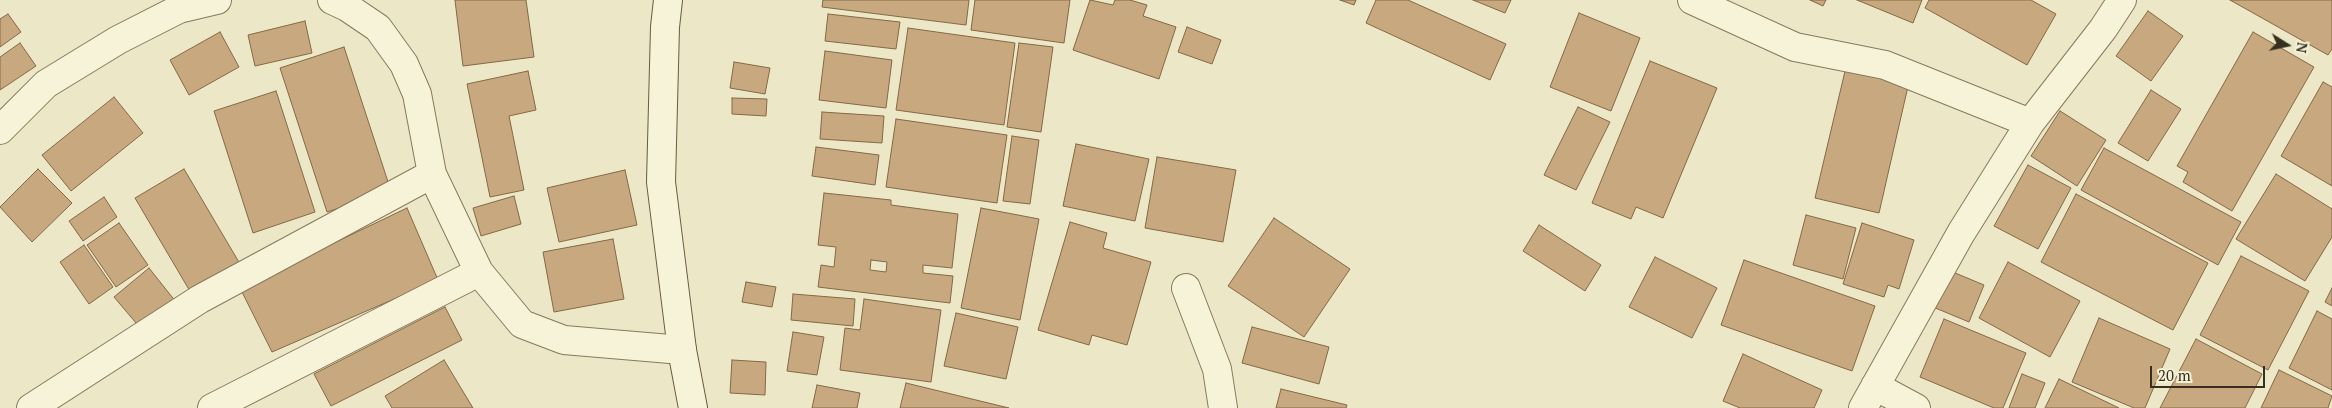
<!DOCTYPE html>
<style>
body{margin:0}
#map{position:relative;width:2332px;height:408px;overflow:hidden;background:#ece7c6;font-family:"PT Serif",serif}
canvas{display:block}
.north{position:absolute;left:2262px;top:20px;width:50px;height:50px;-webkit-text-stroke:4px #f4f0d5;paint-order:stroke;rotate:100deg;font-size:14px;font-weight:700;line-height:20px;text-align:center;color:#372f20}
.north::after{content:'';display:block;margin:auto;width:18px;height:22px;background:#372f20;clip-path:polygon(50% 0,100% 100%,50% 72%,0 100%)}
.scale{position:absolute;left:2150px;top:366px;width:115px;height:22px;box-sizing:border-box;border:2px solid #372f20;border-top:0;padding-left:6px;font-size:15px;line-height:18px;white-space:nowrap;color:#372f20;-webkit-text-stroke:4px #f4f0d5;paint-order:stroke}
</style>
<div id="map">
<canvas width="2332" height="408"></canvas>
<div class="north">N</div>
<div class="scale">20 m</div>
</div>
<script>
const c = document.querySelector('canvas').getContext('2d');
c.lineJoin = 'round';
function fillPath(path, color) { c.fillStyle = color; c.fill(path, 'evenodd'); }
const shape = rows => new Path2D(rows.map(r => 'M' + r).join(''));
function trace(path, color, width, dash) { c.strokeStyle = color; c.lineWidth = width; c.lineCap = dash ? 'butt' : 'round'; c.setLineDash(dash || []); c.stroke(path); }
const building = shape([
 [455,0,526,0,534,57,463,66,455,0],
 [823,0,969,0,966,25,822,7,823,0],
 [975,0,1070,0,1064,43,971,30,975,0],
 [1090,0,1113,5,1115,0,1130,0,1147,5,1143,16,1176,27,1159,79,1073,50,1090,0],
 [1340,0,1356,0,1354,5,1340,0],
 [1376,0,1408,0,1506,44,1490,80,1366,23,1376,0],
 [1473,0,1511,0,1505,13,1473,0],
 [1810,0,1826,0,1823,6,1810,0],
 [1857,0,1922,0,1913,23,1857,0],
 [1929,0,2031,0,2056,14,2027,65,1925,8,1929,0],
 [2230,0,2332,0,2332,49,2328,55,2230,0],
 [2148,11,2183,36,2151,81,2116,56,2148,11],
 [1579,13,1640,38,1611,111,1550,87,1579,13],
 [8,14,21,32,0,47,0,19,8,14],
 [828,14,900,22,896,49,825,41,828,14],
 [305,21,312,53,255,66,248,35,305,21],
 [1187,27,1221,40,1212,64,1178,52,1187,27],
 [908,28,1015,43,1004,125,896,110,908,28],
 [220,32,239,67,189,95,170,60,220,32],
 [2253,32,2314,67,2232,211,2183,182,2188,172,2177,166,2253,32],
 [20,43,36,66,0,90,0,57,20,43],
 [1019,43,1053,47,1041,132,1007,127,1019,43],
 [344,47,391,191,327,212,280,68,344,47],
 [825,51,892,60,886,108,819,100,825,51],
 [1650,61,1717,88,1663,218,1636,207,1631,219,1592,203,1650,61],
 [734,62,770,68,765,94,730,88,734,62],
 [1846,67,1909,82,1879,213,1815,198,1846,67],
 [528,71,536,110,509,116,524,190,490,197,467,84,528,71],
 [2323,82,2332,87,2332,186,2281,156,2323,82],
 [2151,90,2181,109,2148,161,2118,143,2151,90],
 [276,91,315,212,253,233,214,111,276,91],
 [114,97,143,133,71,191,42,155,114,97],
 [732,98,767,99,766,116,732,114,732,98],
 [1578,107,1610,122,1576,190,1544,175,1578,107],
 [2060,111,2106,140,2077,186,2031,156,2060,111],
 [822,112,884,116,882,143,820,139,822,112],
 [896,119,1007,135,997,203,886,187,896,119],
 [1012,136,1039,140,1030,204,1003,201,1012,136],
 [1076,144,1149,159,1135,221,1063,206,1076,144],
 [816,147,879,155,875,185,812,176,816,147],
 [2104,148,2241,222,2218,265,2081,190,2104,148],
 [1157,157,1236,170,1223,242,1145,228,1157,157],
 [2028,165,2071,188,2038,249,1994,226,2028,165],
 [38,169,72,203,32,242,0,207,38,169],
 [184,169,243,269,194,298,135,198,184,169],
 [625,170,637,225,559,242,547,188,625,170],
 [2276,174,2332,209,2332,237,2305,281,2236,239,2276,174],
 [824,193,891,200,891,205,958,214,952,268,923,265,923,273,953,276,950,303,818,287,821,265,834,267,836,247,818,245,824,193],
 [871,260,887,262,886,272,870,270,871,260],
 [2076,194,2208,263,2173,330,2041,262,2076,194],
 [514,196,521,224,481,236,473,208,514,196],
 [104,197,117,217,83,241,69,221,104,197],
 [407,208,438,280,272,352,240,288,407,208],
 [981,208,1039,219,1020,320,961,308,981,208],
 [1806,215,1856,228,1843,279,1793,265,1806,215],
 [1274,218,1350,269,1304,337,1228,286,1274,218],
 [1070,222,1107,233,1103,248,1151,262,1127,345,1092,335,1089,345,1038,330,1070,222],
 [119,223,148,265,116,287,87,245,119,223],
 [1862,223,1914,240,1899,289,1888,285,1884,297,1843,284,1862,223],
 [1539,225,1601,265,1585,291,1523,251,1539,225],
 [613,239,624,299,554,312,543,252,613,239],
 [84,245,113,287,89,304,60,262,84,245],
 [2241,256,2309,291,2268,370,2200,335,2241,256],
 [1655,257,1717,288,1692,338,1629,307,1655,257],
 [1744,260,1875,306,1852,371,1721,325,1744,260],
 [2008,262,2080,301,2050,357,1979,318,2008,262],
 [149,268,176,302,142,330,114,297,149,268],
 [1948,270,1984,285,1969,322,1933,307,1948,270],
 [746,282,776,287,772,307,742,302,746,282],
 [2332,288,2332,306,2325,302,2332,288],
 [793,294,855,299,853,326,791,320,793,294],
 [864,299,941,310,931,382,840,370,845,328,860,330,864,299],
 [445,307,462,340,331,406,314,374,445,307],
 [2317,311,2332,319,2332,390,2289,368,2317,311],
 [956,313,1018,327,1006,379,944,366,956,313],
 [2099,318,2170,349,2145,408,2134,408,2072,382,2099,318],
 [1944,319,2026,353,2003,408,1994,408,1920,377,1944,319],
 [1252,327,1329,347,1319,384,1242,363,1252,327],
 [793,332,824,337,817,375,787,371,793,332],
 [2196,339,2262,374,2245,408,2160,408,2196,339],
 [1743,354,1822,390,1814,408,1740,408,1723,401,1743,354],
 [444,360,473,408,392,408,385,396,444,360],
 [732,360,766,362,765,395,730,393,732,360],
 [2279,370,2332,396,2328,408,2261,408,2279,370],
 [2022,374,2045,383,2035,408,2009,408,2022,374],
 [2059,379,2119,408,2045,408,2059,379],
 [906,383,1009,408,900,408,906,383],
 [817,385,860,393,857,408,812,408,817,385],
 [1281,389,1347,405,1346,408,1276,408,1281,389]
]);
const minor = shape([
 [332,0,347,7,378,28,404,64,417,94,432,174,479,272,522,324,564,340,682,350],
 [1692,0,1795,47,1885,65,2030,123],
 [0,130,46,84,118,40,179,9,217,0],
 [1186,288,1217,369,1223,408],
 [1875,386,1916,408],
 [31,408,200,299,432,174],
 [212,408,479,272],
 [1863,408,1961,233,2030,123,2103,29,2122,0]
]);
const secondary = shape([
 [668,0,665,27,661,182,682,350,693,408]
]);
fillPath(building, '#c8a97f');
trace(building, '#846844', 1);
trace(minor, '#867a5d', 30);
trace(secondary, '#685b40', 30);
trace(minor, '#f7f3d9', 28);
trace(secondary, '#f7f3d9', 28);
</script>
